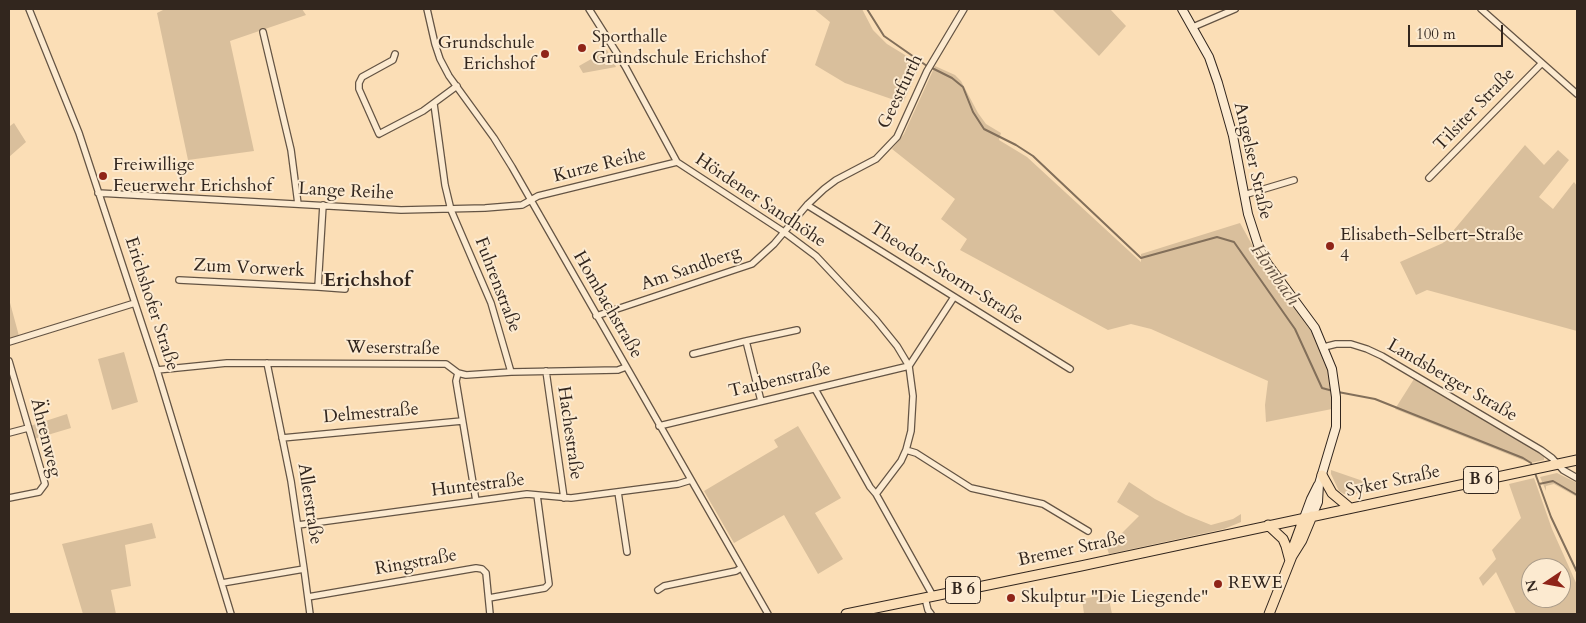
<!DOCTYPE html>
<meta charset="utf-8">
<style>
body{margin:0}
#map{position:relative;width:1586px;height:623px;overflow:hidden;background:#fbdeb6;font-family:Cardo,serif}
canvas{display:block}
.frame{position:absolute;inset:0;border:10px solid #32261e;pointer-events:none}
.north{position:absolute;left:1521px;top:558px;width:50px;height:50px;box-sizing:border-box;background:#fcead0;border:1px solid #ab9c89;border-radius:50%;rotate:258deg;font-size:14px;font-weight:700;line-height:20px;text-align:center;color:#32261e}
.north::after{content:'';display:block;margin:auto;width:18px;height:22px;background:#8f2418;clip-path:polygon(50% 0,100% 100%,50% 72%,0 100%)}
.scale{position:absolute;left:1408px;top:25px;width:95px;height:22px;box-sizing:border-box;border:2px solid #32261e;border-top:0;padding-left:6px;font-size:15px;line-height:18px;white-space:nowrap;color:#32261e;-webkit-text-stroke:4px #fcead0;paint-order:stroke}
</style>
<div id="map">
<canvas width="1586" height="623"></canvas>
<div class="frame"></div>
<div class="north">N</div>
<div class="scale">100 m</div>
</div>
<script>
const c = document.querySelector('canvas').getContext('2d');
c.lineJoin = 'round';
function fillPath(path, color) { c.fillStyle = color; c.fill(path, 'evenodd'); }
const shape = rows => new Path2D(rows.map(r => 'M' + r).join(''));
function trace(path, color, width, dash) { c.strokeStyle = color; c.lineWidth = width; c.lineCap = dash ? 'butt' : 'round'; c.setLineDash(dash || []); c.stroke(path); }
function label(font, color, halo, rows, align = 'center') {
  c.font = font + ' Cardo,serif'; c.lineWidth = 4; c.setLineDash([]); c.textBaseline = 'middle'; c.strokeStyle = halo; c.fillStyle = color; for (const [text, x, y, turn = 0] of rows) {
    c.save(); c.translate(x, y); c.rotate((+turn || 0) * Math.PI / 180); c.textAlign = isNaN(turn) ? turn : align; if (halo) c.strokeText(text, 0, 0); c.fillText(text, 0, 0); c.restore();
  }
}
const green = shape([
 [165,9,302,9,306,15,230,41,254,151,188,160,157,13],
 [814,9,862,9,873,30,887,44,905,55,918,70,903,103,845,83,815,65,830,22],
 [1052,9,1110,9,1126,26,1099,56],
 [607,50,616,67,583,73,579,66],
 [935,66,955,75,961,81,978,113,986,124,1001,133,999,140,1027,157,1141,262,1141,254,1240,223,1266,270,1311,331,1321,351,1328,369,1331,386,1332,409,1266,422,1265,405,1268,381,1151,329,1131,324,1108,330,960,250,967,239,941,219,955,199,892,149,904,134],
 [14,123,26,142,9,157,9,124,10,126],
 [1525,145,1544,165,1558,150,1569,160,1539,197,1553,209,1574,182,1577,186,1577,331,1427,290,1416,295,1400,262,1443,243],
 [9,299,19,336,9,339],
 [124,352,138,402,112,410,98,359],
 [1414,379,1538,452,1544,457,1544,460,1530,463,1395,409],
 [67,414,71,428,34,439,30,426],
 [798,426,841,498,815,513,843,559,818,574,784,515,734,543,704,491,778,447,774,440],
 [1331,470,1363,481,1357,494,1344,494,1339,491,1331,474],
 [1557,473,1577,483,1577,497,1554,484,1546,486,1546,491,1540,477],
 [1534,478,1552,529,1577,585,1577,614,1516,614,1496,572,1483,586,1479,578,1496,559,1492,550,1521,518,1509,484],
 [1531,568,1561,568,1561,598,1531,598],
 [1129,482,1155,499,1186,515,1211,525,1233,519,1241,514,1241,522,1224,529,1109,554,1107,548,1139,516,1117,502],
 [152,523,156,538,125,545,131,586,111,590,116,614,83,614,62,544],
 [1108,594,1112,614,1084,614,1082,599]
]);
const stream = shape([
 [867,9,884,36,927,66],
 [932,68,952,78,963,87,973,112,984,129,1016,145,1033,156,1141,258,1217,237,1234,242,1295,329,1322,388,1333,391],
 [1338,392,1375,399,1523,458,1531,463,1532,466],
 [1535,473,1551,517,1577,572],
 [1539,484,1553,481,1577,495]
]);
const street = shape([
 [29,9,79,133,157,370,231,614],
 [427,9,435,44,440,59,449,76,494,138,512,167,768,614],
 [589,9,625,66,677,162,784,232,816,256,876,320,897,346,909,366,913,396,911,431,906,450,901,461,876,494,933,596],
 [1481,9,1577,94],
 [1193,27,1235,9],
 [263,32,291,150,298,204],
 [395,54,393,60,362,77,359,83,359,89,379,134,423,111,457,86],
 [434,104,445,185,451,210,491,303,511,372],
 [1429,178,1542,63],
 [98,193,401,210,485,208,522,205,538,196,677,162],
 [1244,195,1294,180],
 [323,205,318,287,345,289],
 [807,205,1070,369],
 [179,280,318,287],
 [596,316,752,264,774,244,807,205,824,189,836,180,876,159,897,137,927,71,964,9],
 [9,342,135,303],
 [1324,347,1336,344,1351,344,1367,349,1382,356,1541,450,1552,458,1563,470,1577,478],
 [693,354,746,341],
 [9,361,45,484,39,492,9,498],
 [157,370,227,363,446,364,458,373,466,375,511,372,618,370,626,367],
 [546,371,564,498],
 [458,373,456,381,476,501],
 [815,389,870,487,876,494],
 [761,401,746,341,797,330],
 [659,426,909,366,954,297],
 [9,433,28,428],
 [282,438,462,421],
 [906,450,916,453,971,488,1043,504,1088,531],
 [618,492,627,552],
 [298,525,527,494,571,498,678,484,691,480],
 [304,569,310,614],
 [222,583,304,569,291,481,267,363],
 [658,590,664,586,736,571,741,568],
 [308,597,476,568,482,569,486,573,490,614],
 [489,598,545,588,549,584,537,495],
 [925,598,928,610,931,614]
]);
const secondary = shape([
 [1182,9,1209,57,1218,83,1233,136,1248,214,1259,248,1267,263,1315,328,1332,369,1336,397,1336,427,1319,484,1318,502,1312,516],
 [1304,518,1311,499,1318,485]
]);
const primary = shape([
 [1322,475,1332,493,1350,508],
 [1268,525,1283,539,1286,546,1290,561],
 [1293,548,1304,518],
 [846,614,1081,566,1577,460],
 [1269,614,1292,556,1302,540,1312,516]
]);
const markers = [
 [582,48,5,"#8f2418"],
 [545,54,5,"#8f2418"],
 [103,176,5,"#8f2418"],
 [1330,246,5,"#8f2418"],
 [1218,584,5,"#8f2418"],
 [1011,598,5,"#8f2418"]
];
const shields = [
 [1481,480,35],
 [963,590,35]
];
const shieldNames = [
 ["B 6",1481,480],
 ["B 6",963,590]
];
const poiNames = [
 ["Sporthalle",592,38],
 ["Grundschule Erichshof",592,59],
 ["Grundschule",535,44,"right"],
 ["Erichshof",535,65,"right"],
 ["Freiwillige",113,166],
 ["Feuerwehr Erichshof",113,187],
 ["Elisabeth-Selbert-Straße",1340,236],
 ["4",1340,257],
 ["REWE",1228,584],
 ["Skulptur \"Die Liegende\"",1021,598]
];
const streetNames = [
 ["Geestfurth",901,92,-64],
 ["Tilsiter Straße",1475,110,-46],
 ["Angelser Straße",1252,161,77],
 ["Kurze Reihe",600,166,-14],
 ["Lange Reihe",346,192,3],
 ["Hördener Sandhöhe",760,201,34],
 ["Zum Vorwerk",249,269,3],
 ["Am Sandberg",691,269,-19],
 ["Theodor-Storm-Straße",946,274,32],
 ["Fuhrenstraße",497,285,69],
 ["Erichshofer Straße",151,304,72],
 ["Hombachstraße",607,305,60],
 ["Weserstraße",393,349,1],
 ["Taubenstraße",780,381,-13],
 ["Landsberger Straße",1452,381,30],
 ["Delmestraße",371,414,-5],
 ["Hachestraße",569,433,82],
 ["Ährenweg",45,438,76],
 ["Syker Straße",1393,482,-12],
 ["Huntestraße",478,486,-7],
 ["Allerstraße",309,504,81],
 ["Bremer Straße",1072,550,-12],
 ["Ringstraße",416,563,-10]
];
const waterNames = [
 ["Hombach",1274,275,55]
];
const quarterNames = [
 ["Erichshof",367,281]
];
fillPath(green, '#d9bf9c');
trace(stream, '#826f5a', 2);
trace(street, '#645444', 8);
trace(secondary, '#32261e', 10);
trace(primary, '#32261e', 11);
trace(street, '#fcead0', 5.5);
trace(secondary, '#fcead0', 8);
trace(primary, '#fbdeb6', 9);
for (const [x, y, r, color] of markers) { const dot = new Path2D(); dot.arc(x, y, r, 0, 2 * Math.PI); c.fillStyle = color; c.fill(dot); trace(dot, '#fcead0', 2); }
for (const [x, y, w] of shields) { const box = new Path2D(); box.roundRect(x - w / 2, y - 13.5, w, 27, 4); c.fillStyle = '#fcead0'; c.fill(box); trace(box, '#32261e', 1); }
label('bold 16px', '#32261e', null, shieldNames);
label('18px', '#32261e', '#fcead0', poiNames, 'left');
label('18px', '#32261e', '#fcead0', streetNames);
label('italic 19px', '#615041', '#fcead0', waterNames);
label('bold 20px', '#32261e', '#fcead0', quarterNames);
</script>
